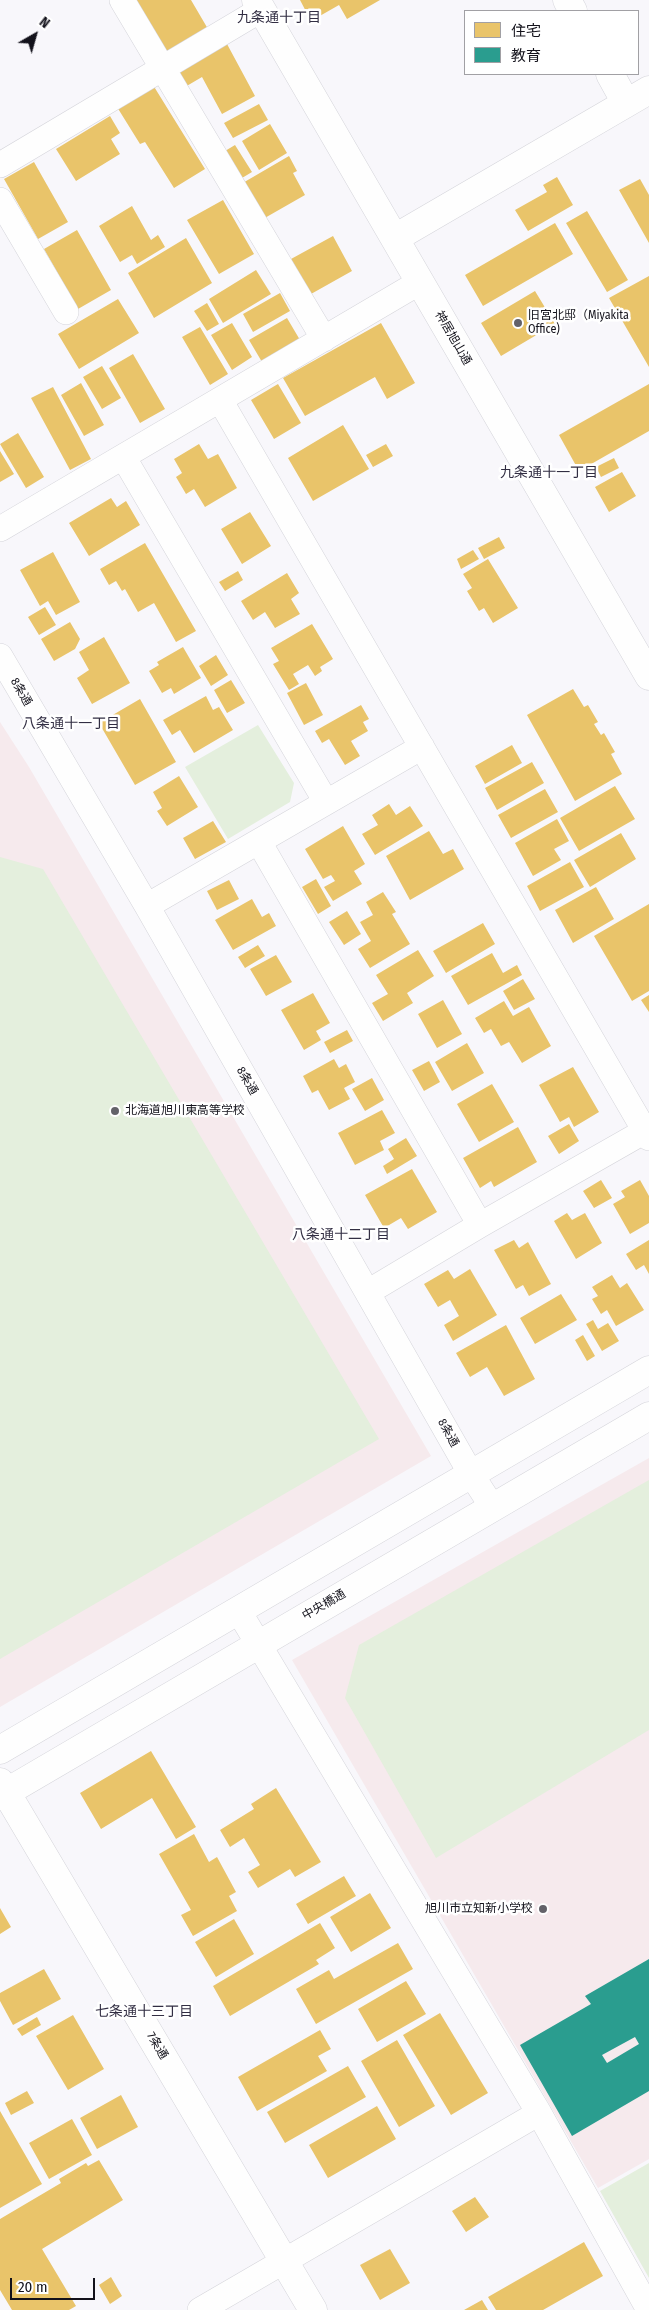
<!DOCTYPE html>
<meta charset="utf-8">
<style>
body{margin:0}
#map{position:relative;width:649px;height:2310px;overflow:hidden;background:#f8f7fb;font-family:"Fira Sans Condensed","Noto Sans JP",sans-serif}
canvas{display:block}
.legend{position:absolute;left:464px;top:10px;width:175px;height:65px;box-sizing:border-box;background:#fff;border:1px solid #a1a0a4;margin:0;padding:6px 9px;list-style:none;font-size:15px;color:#13121b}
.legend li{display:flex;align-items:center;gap:10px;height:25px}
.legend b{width:25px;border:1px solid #a1a0a4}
.north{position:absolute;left:10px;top:10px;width:50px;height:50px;-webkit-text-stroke:4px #fff;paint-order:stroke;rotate:38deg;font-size:14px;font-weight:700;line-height:20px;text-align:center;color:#13121b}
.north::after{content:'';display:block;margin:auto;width:18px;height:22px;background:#13121b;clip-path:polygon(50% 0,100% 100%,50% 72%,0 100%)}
.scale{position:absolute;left:10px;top:2278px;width:85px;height:22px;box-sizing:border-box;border:2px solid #13121b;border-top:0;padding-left:6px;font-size:15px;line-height:18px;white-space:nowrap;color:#13121b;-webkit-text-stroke:4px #fff;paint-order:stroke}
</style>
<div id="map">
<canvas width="649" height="2310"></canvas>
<ul class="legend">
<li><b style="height:14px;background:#e9c46a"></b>住宅</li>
<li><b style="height:14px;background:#2a9d8f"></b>教育</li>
</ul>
<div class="north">N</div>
<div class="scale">20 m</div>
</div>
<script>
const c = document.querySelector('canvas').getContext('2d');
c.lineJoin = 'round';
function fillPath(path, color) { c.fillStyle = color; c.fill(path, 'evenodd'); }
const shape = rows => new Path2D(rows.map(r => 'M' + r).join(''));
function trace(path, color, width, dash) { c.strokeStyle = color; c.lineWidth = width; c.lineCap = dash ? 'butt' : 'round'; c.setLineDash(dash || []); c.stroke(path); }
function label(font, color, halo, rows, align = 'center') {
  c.font = font + ' "Fira Sans Condensed","Noto Sans JP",sans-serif'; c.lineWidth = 5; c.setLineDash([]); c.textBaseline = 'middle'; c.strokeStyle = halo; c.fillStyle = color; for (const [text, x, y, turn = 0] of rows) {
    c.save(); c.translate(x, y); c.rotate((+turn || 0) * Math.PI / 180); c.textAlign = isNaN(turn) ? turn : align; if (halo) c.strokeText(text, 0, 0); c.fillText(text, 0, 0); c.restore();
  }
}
const education = shape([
 [0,722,29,767,431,1456,0,1707],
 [649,1458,649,2159,598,2188,292,1660]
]);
const green = shape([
 [258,725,294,783,290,802,228,839,185,767],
 [0,857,43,869,379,1439,0,1659],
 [649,1480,649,1730,436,1858,345,1698,359,1645],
 [649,2163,649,2278,600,2191]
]);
const homes = shape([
 [133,0,191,0,208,29,165,54],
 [300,0,380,0,347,19,339,5,311,21],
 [227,44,255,96,222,114,202,77,185,87,177,72],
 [153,85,205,169,174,188,145,142,140,144,117,107],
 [259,104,268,120,233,138,224,123],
 [110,116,120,133,111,139,120,154,76,181,56,149],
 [270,124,287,153,259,170,242,141],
 [235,145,252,172,237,181,220,154],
 [289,156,297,171,293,173,305,195,263,219,241,184],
 [34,162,68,222,38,239,4,179],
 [557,177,573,205,528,231,515,210,547,192,543,185],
 [640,179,649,195,649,243,619,190],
 [223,200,254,254,219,274,187,220],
 [132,206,151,240,158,235,165,247,137,264,132,255,120,262,99,226],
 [587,211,628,280,607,292,566,223],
 [555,223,573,254,483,306,465,275],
 [77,230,111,290,78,309,44,249],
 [333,236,352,271,311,294,291,259],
 [186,238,212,283,154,318,128,273],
 [256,270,271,294,223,323,209,299],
 [649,276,649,367,609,298],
 [535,291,555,324,501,356,481,323],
 [280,293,290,311,253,332,243,314],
 [118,299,139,333,79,369,58,334],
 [207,303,219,324,207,331,194,311],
 [287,318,300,340,262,362,249,340],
 [232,323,252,357,232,370,211,335],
 [381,323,415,383,387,399,375,377,305,416,283,378],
 [200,327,228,374,210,385,182,337],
 [133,354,165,409,140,423,109,368],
 [102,366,121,398,102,409,83,377],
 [81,383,104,425,84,436,61,395],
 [278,384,301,423,274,439,251,400],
 [649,384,649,431,579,471,559,435],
 [53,387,91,459,70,470,31,398],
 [343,425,369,469,313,501,288,458],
 [18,433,44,477,26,488,0,444],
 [199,444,208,459,218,454,237,488,205,507,194,489,186,494,176,477,182,473,174,459],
 [386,444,393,456,373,467,366,455],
 [0,451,14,474,0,482],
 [614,458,619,468,601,477,596,467],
 [622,472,636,496,609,512,595,487],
 [111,498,117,507,126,501,140,525,89,556,69,523],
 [250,512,271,546,242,564,221,529],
 [499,537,505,548,484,559,478,548],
 [145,543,196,631,176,642,154,603,138,612,125,589,122,591,116,581,109,585,100,569],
 [473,550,479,559,461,569,457,559],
 [53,552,80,602,56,615,48,601,40,606,20,570],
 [488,559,518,608,493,623,484,608,479,611,467,591,472,588,463,574],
 [238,571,243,580,225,591,219,582],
 [287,573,299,593,291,599,300,614,275,628,265,612,253,620,241,601],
 [45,607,56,625,39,635,28,617],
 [70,622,80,639,75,649,54,661,41,639],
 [312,624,333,659,320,667,322,671,315,676,308,665,293,674,299,684,289,690,273,664,279,661,271,648],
 [104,637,130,683,92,704,77,678,89,670,79,652],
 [183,647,201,678,174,694,171,688,162,693,149,671,159,665,157,662],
 [216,655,228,675,211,686,199,666],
 [231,680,245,703,227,713,214,690],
 [306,683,323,715,304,725,287,693],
 [573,689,584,707,588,705,598,722,594,724,601,735,604,733,615,752,611,754,622,774,575,801,527,715],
 [206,696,213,710,219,707,233,730,194,753,180,730,172,735,163,720],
 [140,699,176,762,135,785,99,723],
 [361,705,369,719,363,722,368,731,351,741,360,756,345,765,329,739,322,743,315,731],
 [512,745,522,763,485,784,475,766],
 [532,762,544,783,497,810,485,788],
 [179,776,198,807,167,826,157,811,162,808,153,792],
 [615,786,635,819,579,851,560,818],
 [545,789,558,812,511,838,498,815],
 [389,804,396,815,410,806,423,826,375,855,362,834,378,825,372,815],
 [557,819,569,841,554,849,561,860,533,876,515,843],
 [213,821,226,842,195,859,183,838],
 [343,826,365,864,354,871,362,884,333,901,324,887,335,881,331,875,323,879,305,849],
 [429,831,443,854,453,849,464,869,410,900,386,856],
 [621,833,636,859,590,887,574,860],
 [570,862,584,887,540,911,527,886],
 [316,879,331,906,318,914,302,887],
 [229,880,239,899,217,910,207,891],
 [596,887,614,919,573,943,555,910],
 [383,892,396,912,392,914,410,944,370,968,358,949,371,941,360,922,373,915,366,902],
 [252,899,262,917,269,913,276,926,233,950,215,920],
 [649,904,649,991,632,1001,594,936],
 [347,911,361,934,344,945,329,922],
 [483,923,495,944,446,973,433,951],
 [258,945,265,956,245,968,238,957],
 [418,950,434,976,407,993,413,1003,383,1021,372,1003,388,994,376,975],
 [492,953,503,973,517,965,522,975,468,1005,451,976],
 [276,955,292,982,266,996,250,969],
 [523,979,535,999,514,1010,503,991],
 [313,993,330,1023,316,1031,321,1040,304,1050,281,1010],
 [649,995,649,1012,641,1000],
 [443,1000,462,1034,437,1048,418,1014],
 [504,1001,513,1016,529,1007,551,1046,522,1063,509,1042,501,1046,491,1029,484,1033,475,1018],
 [347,1030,353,1041,330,1053,324,1042],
 [467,1043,484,1073,452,1091,435,1062],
 [334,1059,339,1068,346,1064,355,1082,344,1088,350,1099,329,1110,318,1090,312,1093,303,1076],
 [429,1061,440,1082,424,1091,412,1070],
 [573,1067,599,1112,574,1127,569,1117,560,1122,539,1085],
 [372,1078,384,1100,365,1111,352,1089],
 [492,1084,514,1122,479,1142,457,1104],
 [382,1110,395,1133,380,1141,384,1150,355,1165,338,1133],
 [569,1124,579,1141,559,1154,548,1136],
 [518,1127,537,1162,494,1187,491,1181,480,1188,463,1158],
 [406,1138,417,1156,387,1174,383,1166,394,1159,388,1149],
 [412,1169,437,1212,408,1229,401,1218,384,1228,365,1195],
 [601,1180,612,1198,594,1208,583,1191],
 [640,1180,649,1196,649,1223,630,1234,613,1204,625,1197,621,1191],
 [567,1213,572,1220,585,1213,602,1243,576,1259,554,1221],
 [514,1240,519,1248,528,1242,551,1284,529,1296,523,1285,516,1289,494,1250],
 [649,1240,649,1274,644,1265,636,1270,626,1254],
 [470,1269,497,1315,453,1341,444,1325,459,1316,450,1300,438,1307,424,1284,448,1270,454,1279],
 [612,1275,620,1288,627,1283,644,1310,616,1326,607,1310,601,1314,592,1299,598,1296,592,1287],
 [561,1294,577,1320,535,1344,520,1318],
 [593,1320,598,1329,608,1323,619,1341,602,1351,586,1324],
 [506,1325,535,1379,504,1396,487,1367,470,1377,456,1353],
 [583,1335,595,1356,587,1361,575,1340],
 [151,1751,196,1827,176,1839,152,1798,101,1829,80,1793],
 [276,1788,321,1862,295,1877,290,1869,258,1888,248,1872,260,1865,244,1838,230,1847,220,1830,254,1809,251,1804],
 [194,1834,209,1862,217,1857,236,1892,229,1896,237,1911,193,1936,181,1915,191,1910,159,1854],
 [344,1876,356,1896,308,1924,296,1904],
 [370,1893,391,1928,351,1952,330,1917],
 [0,1908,11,1927,0,1934],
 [234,1919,254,1954,216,1977,195,1942],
 [320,1923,335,1948,316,1960,319,1964,230,2016,213,1986],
 [398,1943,413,1969,316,2024,296,1989,329,1970,334,1979],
 [44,1969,61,1999,13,2025,0,2001,0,1993],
 [406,1981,426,2014,377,2042,358,2009],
 [440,2013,488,2093,451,2115,403,2035],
 [73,2015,104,2069,68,2090,36,2036],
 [37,2017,41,2025,22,2036,17,2029],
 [320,2030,331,2049,318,2056,327,2071,257,2111,238,2077],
 [397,2040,435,2106,399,2127,361,2061],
 [348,2066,366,2097,285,2143,267,2112],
 [27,2091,34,2103,11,2115,5,2103],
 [121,2095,138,2127,97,2149,80,2118],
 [377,2106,396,2139,328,2178,309,2145],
 [0,2111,42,2184,0,2208],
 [72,2119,92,2155,49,2179,29,2143],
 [99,2160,123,2200,42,2249,76,2306,69,2310,12,2310,0,2290,0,2219,61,2183,59,2179,86,2163,88,2166],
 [475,2197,489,2217,466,2232,452,2211],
 [584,2242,603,2276,543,2310,496,2310,488,2297],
 [390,2249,410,2283,380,2300,360,2265],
 [111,2277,122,2296,110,2304,99,2285],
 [482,2300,488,2310,464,2310]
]);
const schools = shape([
 [649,1959,649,2091,572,2136,520,2045,591,2004,585,1996],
 [635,2037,639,2044,607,2063,602,2055]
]);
const minor = shape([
 [122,0,324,339],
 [0,165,262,9],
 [0,200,66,312],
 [220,400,649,1138],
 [124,458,326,802],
 [0,529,420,282],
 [0,656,147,906,471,1474,493,1508],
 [259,842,480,1225],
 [147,906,422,747],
 [368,1292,480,1225,645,1131],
 [238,1610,539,2113,649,2310],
 [200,2310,539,2113]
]);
const tertiary = shape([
 [256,0,649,676],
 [567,0,573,11],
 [610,74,626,103],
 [395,238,649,90],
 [0,1750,649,1370],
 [0,1782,313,2310],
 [0,1796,649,1416]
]);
const markers = [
 [518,323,5,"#636269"],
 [115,1111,5,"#636269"],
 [543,1909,5,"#636269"]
];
const poiNames = [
 ["旧宮北邸（Miyakita",528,316],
 ["Office)",528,330],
 ["北海道旭川東高等学校",125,1111],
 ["旭川市立知新小学校",533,1909,"right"]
];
const streetNames = [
 ["神居旭山通",453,338,60],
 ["8条通",21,692,60],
 ["8条通",247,1081,60],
 ["8条通",448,1433,61],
 ["中央橋通",324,1605,-30],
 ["7条通",157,2046,59]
];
const neighbourhoodNames = [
 ["九条通十丁目",279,18],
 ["九条通十一丁目",549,473],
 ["八条通十一丁目",71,724],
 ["八条通十二丁目",341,1235],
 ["七条通十三丁目",144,2012]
];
fillPath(education, '#f6eaed');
fillPath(green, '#e4efdd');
fillPath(homes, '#e9c46a');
fillPath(schools, '#2a9d8f');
trace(minor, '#d4d4da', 26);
trace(tertiary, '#d4d4da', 29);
trace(minor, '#fefefe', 25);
trace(tertiary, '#fefefe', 28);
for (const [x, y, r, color] of markers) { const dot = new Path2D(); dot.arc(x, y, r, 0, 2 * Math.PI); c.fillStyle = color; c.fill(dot); trace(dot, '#fff', 2); }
label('12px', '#13121b', '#fff', poiNames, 'left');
label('12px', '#13121b', '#fff', streetNames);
label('14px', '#322e43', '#fff', neighbourhoodNames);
</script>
